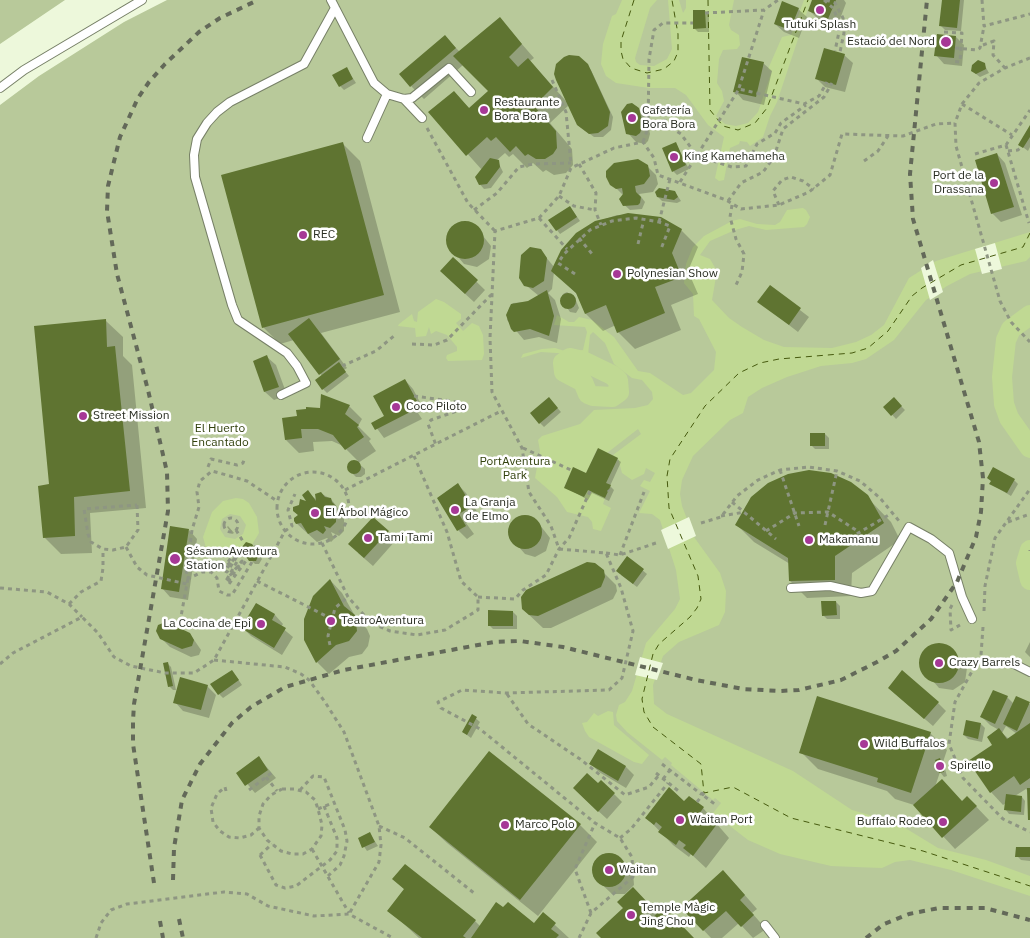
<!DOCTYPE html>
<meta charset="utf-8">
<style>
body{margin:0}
canvas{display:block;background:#edf8db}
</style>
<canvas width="1030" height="938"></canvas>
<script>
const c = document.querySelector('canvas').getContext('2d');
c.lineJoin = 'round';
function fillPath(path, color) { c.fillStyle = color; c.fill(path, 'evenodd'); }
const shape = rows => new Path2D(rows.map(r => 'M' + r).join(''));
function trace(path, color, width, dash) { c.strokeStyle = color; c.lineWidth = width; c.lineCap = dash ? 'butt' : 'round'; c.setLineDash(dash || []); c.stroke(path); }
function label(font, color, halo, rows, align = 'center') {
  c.font = font + ' "IBM Plex Sans",sans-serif'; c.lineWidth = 5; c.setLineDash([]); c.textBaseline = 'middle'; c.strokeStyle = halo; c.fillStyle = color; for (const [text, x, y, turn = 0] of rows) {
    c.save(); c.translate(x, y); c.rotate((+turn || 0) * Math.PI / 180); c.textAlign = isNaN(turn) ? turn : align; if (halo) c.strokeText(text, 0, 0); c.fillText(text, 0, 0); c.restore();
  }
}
const green = shape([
 [0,0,65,0,0,44],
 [167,0,1030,0,1030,938,0,938,0,105,39,76,124,22]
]);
const water = shape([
 [622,0,657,0,650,8,635,58,636,62,640,65,654,66,667,59,672,49,668,0,679,0,683,13,686,8,686,0,734,0,729,25,731,30,739,35,740,45,737,49,723,50,719,59,717,83,722,91,724,101,716,116,725,124,736,126,748,123,758,112,772,71,768,69,782,37,791,35,804,0,811,0,777,102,770,116,763,137,750,146,747,142,740,141,739,144,730,148,724,180,719,181,715,178,724,137,708,125,686,95,675,88,649,88,616,83,606,76,601,64,603,44,612,16,616,14],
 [803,208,806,210,810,217,807,224,804,227,766,230,749,226,735,230,710,241,700,255,710,259,717,271,712,300,729,318,742,327,764,340,784,347,832,348,856,342,871,335,884,325,909,278,936,261,1030,232,1030,257,1026,261,970,274,947,286,926,300,894,340,866,359,852,363,821,366,787,377,762,388,748,397,743,413,730,420,693,456,682,480,680,494,682,506,694,537,720,573,726,591,725,612,719,625,679,642,663,656,653,685,654,704,667,714,793,771,852,810,897,823,938,848,986,860,1030,876,1030,896,951,870,910,860,895,862,882,868,855,867,831,866,780,854,748,840,713,813,721,803,715,798,713,800,671,765,672,763,665,757,662,760,627,732,617,721,616,715,619,705,625,702,632,691,646,643,675,609,680,599,676,570,660,520,652,514,639,513,650,491,640,486,644,480,650,482,655,473,646,468,644,474,632,480,622,473,618,458,613,455,641,434,638,429,607,453,597,449,586,473,573,467,564,487,584,497,588,490,605,498,603,504,611,508,601,531,593,529,592,522,588,517,567,512,557,497,535,478,540,451,538,440,542,436,580,424,594,410,635,408,648,405,653,399,652,392,642,380,632,378,614,364,605,343,593,332,590,335,588,355,541,352,521,358,523,354,542,349,555,348,571,353,583,350,587,332,585,327,554,325,557,315,569,322,574,322,579,317,592,320,614,337,638,371,650,373,683,395,691,393,714,370,716,352,699,319,694,316,693,294,684,283,686,264,693,247,704,236,732,221,740,219,757,224,775,225,780,222,787,210],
 [436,299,444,302,461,314,461,319,456,323,463,331,472,323,479,326,483,335,484,354,482,360,448,361,446,358,447,355,457,351,457,347,447,335,436,331,431,334,429,327,426,336,416,337,415,328,398,326,399,324,412,314,414,321,417,322,418,312],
 [236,498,243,499,249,503,257,517,259,533,249,550,233,555,213,554,206,548,203,537,212,512,223,501],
 [230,514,240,516,246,525,243,534,235,539,225,537,220,529,222,519],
 [608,711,613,712,614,725,649,755,642,764,634,762,589,737,585,731,582,723,587,722,594,713,598,716]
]);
const pier = shape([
 [995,243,1002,269,982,274,975,249],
 [933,260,943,292,930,300,921,268],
 [689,517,696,536,668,549,661,530],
 [640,657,663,663,657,680,635,675]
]);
const shadow = shape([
 [814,0,844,0,846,3,837,27,818,19,809,10],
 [943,0,964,0,961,31,945,30,941,26],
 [798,9,807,17,799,38,784,32,775,24],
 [705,11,709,15,709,32,698,32,694,28],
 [500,19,534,58,530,61,566,101,578,57,591,70,613,117,611,130,603,137,594,137,578,125,569,105,550,123,572,149,573,165,566,173,554,175,546,170,543,172,533,163,527,168,513,154,509,157,505,153,497,160,503,172,491,188,484,189,477,181,477,176,482,170,430,112,454,93,470,109,490,92,463,65,424,99,411,86,445,37,460,52],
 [956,37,964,45,962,66,944,64,936,55],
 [844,55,853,63,845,92,825,87,817,79],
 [763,63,772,71,764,105,743,100,735,91],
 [984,64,989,73,980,77,972,71],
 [347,69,356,83,344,90,340,86],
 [627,105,636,106,647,118,650,134,648,141,645,144,636,142,628,133,622,112],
 [1030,127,1030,147,1028,151,1020,145],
 [343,144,360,161,400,312,321,333,347,368,344,370,349,376,327,393,323,389,322,376,294,340,280,344,263,327],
 [676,144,689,169,677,175,673,171],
 [997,154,1005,163,1022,215,1001,222,992,213],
 [647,166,656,175,658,184,653,192,639,194,645,202,642,209,630,210,621,202,624,196,615,187],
 [675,192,681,201,677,203,662,201,658,197],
 [573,211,580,221,560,234,557,230],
 [617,215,650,216,660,218,681,230,698,247,688,271,698,294,671,305,681,330,635,349,618,332,616,325,603,331,586,314,578,295,554,272,552,289,548,293,555,300,561,319,557,343,539,337,524,340,507,320,509,308,513,303,528,302,539,296,522,282,541,251,554,267,596,222],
 [461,223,475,226,491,246,489,259,477,267,464,264,447,244,450,231],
 [453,259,485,290,474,302,450,280],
 [770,287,809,317,798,332,759,302],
 [567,292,575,298,579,308,576,313,570,312,561,299,563,294],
 [106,321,123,337,123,356,132,365,146,508,90,513,92,553,61,554,44,537,51,486],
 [267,357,276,365,287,395,274,400,265,392],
 [405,380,413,389,424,410,418,413,422,419,384,438,373,423,385,416],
 [894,399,905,410,896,419,885,407],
 [553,403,561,412,544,427,540,423],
 [349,406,362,419,358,426,371,439,369,441,376,451,358,463,365,469,365,474,361,477,356,477,348,469,348,464,351,461,358,461,343,446,332,441,313,442,314,451,299,453,286,440,298,417,321,409],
 [825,434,829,438,829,449,815,449,811,445],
 [617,459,621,462,610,486,614,490,609,501,592,493,588,500,565,487],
 [1014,480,1018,484,1011,496,991,484,992,482],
 [458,485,466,493,479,515,466,523,474,534,467,539,458,530],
 [859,489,891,522,900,540,852,573,851,596,807,598,790,581,790,564,754,542,737,525,746,506,760,490],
 [307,492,317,500,322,494,331,499,344,516,344,531,339,536,331,532,334,539,331,542,327,538,317,542,295,522,298,515,295,512,308,504],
 [525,516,536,520,550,538,546,551,535,557,525,554,510,537,509,531,514,520],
 [228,526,234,533,232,534,227,527],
 [189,530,197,539,188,600,170,597,162,588],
 [388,532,396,540,373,566,358,553],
 [256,549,262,559,259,564,255,564,251,560],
 [628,558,647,574,637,587,621,575],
 [595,564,616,585,617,591,613,599,551,628,543,628,525,611],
 [330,580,342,593,355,616,367,629,370,636,368,646,362,654,349,657,329,674,317,662],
 [836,602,840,606,840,619,827,619,823,615],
 [257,604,275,615,283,624,281,627,293,637,282,655,251,636,243,628],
 [513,612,517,616,517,629,493,629,489,625],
 [190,634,201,650,199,655,191,657,170,647,161,638],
 [1030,642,1030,657,1025,652],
 [935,645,949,647,967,668,965,682,953,690,939,688,921,667,923,653],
 [167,663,171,667,176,690,173,690,169,686],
 [235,675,242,685,223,698,219,694],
 [207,686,216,695,209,718,183,711,175,702],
 [898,696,938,703,946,711,933,726],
 [1007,697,1014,704,1030,704,1030,819,1028,791,1026,789,1015,796,1022,797,1025,801,1024,815,1009,814,1006,810,1006,803,1003,805,991,792,994,745,999,730,990,725,982,717],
 [1006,726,1017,734,1009,739,1002,733],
 [473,716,480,722,471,738,463,732],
 [981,724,985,728,982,742,968,739,964,735],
 [930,733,947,750,943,762,947,776,944,777,940,772,935,787,962,802,967,797,989,820,955,849,914,805,895,799,887,791,818,769,801,752],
 [598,751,626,767,634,775,626,788,599,772,591,764],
 [259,758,276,778,255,793,238,773],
 [614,794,622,802,607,819,583,797],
 [689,797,703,808,729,838,706,868,691,854,689,857,673,845,647,818,684,803],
 [580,825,597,842,538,916,447,843,430,827],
 [370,834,378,846,367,851,359,839],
 [1030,849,1030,861,1021,860,1017,856],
 [602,854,615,854,633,872,634,885,625,894,612,894,593,876,593,864],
 [394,879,475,921,480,926,534,925,543,914,569,938,419,938,389,910,405,890],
 [736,885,757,909,752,913,766,929,753,938,739,923,722,938,711,938,683,908],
 [633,889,658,914,693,938,602,938,625,908]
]);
const canal = shape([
 [1030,315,1011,329,1006,340,1002,377,1004,404,1009,418,1030,448],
 [570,358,583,361,612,375,618,380,619,392,612,397,593,396,588,394,583,382,564,372,563,363,570,358],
 [1030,550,1026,563,1030,580]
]);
const ferry = shape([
 [634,0,621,41,621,51,623,59,631,68,647,73,664,69,674,61,678,52,678,34,672,0],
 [708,0,710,110,723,126,738,130,755,123,767,108,808,0],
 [1030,233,1023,247,961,265,922,288,912,296,888,331,868,348,852,353,779,359,760,363,739,373,705,406,670,459,667,476,669,508,698,576,701,599,697,608,690,617,659,644,653,654,642,699,644,712,653,727,701,764,704,793,733,787,791,818,923,851,1030,886]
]);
const building = shape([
 [812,0,836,0,828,19,808,11],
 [942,0,960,0,957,28,939,26],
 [782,1,799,8,790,30,774,24],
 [693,10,705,10,706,28,693,29],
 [500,17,522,44,509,57,518,67,528,58,553,87,534,106,556,131,557,148,553,154,545,159,536,159,528,154,525,156,516,146,510,152,496,137,491,141,487,137,466,156,428,112,454,91,469,108,488,91,453,56],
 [937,34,956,36,954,58,934,56],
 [445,35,456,48,410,87,399,74],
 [824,48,845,54,836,85,815,79],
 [569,55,579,56,588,64,610,112,608,126,598,133,589,134,577,125,556,80,554,74,556,64,564,57],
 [742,57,764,62,756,97,733,92],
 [978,60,985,63,986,69,976,74,971,71,972,65],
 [347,67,353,79,339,87,332,75],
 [632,103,639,108,643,125,640,133,636,136,626,134,621,112,627,104],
 [1030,125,1030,137,1023,148,1018,145],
 [343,142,384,295,262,328,221,175],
 [676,142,686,165,672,172,662,148],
 [997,153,1014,207,991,214,975,160],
 [490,158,499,160,500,167,487,184,479,185,475,177],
 [638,159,648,165,650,176,644,184,635,186,636,192,641,197,640,203,638,205,623,206,619,199,623,194,622,188,616,189,610,185,606,177,606,171,614,163],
 [659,188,675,191,678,197,674,200,657,197,655,192],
 [570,206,577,217,556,231,548,220],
 [628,213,661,217,682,229,672,253,682,277,655,287,665,313,617,333,606,305,585,314,576,293,551,271,561,250,576,233,595,221],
 '446 240a19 19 0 1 1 38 0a19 19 0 1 1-38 0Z',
 [530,247,541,249,547,258,544,281,533,288,524,286,519,278,521,255],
 [453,257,478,280,465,294,440,271],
 [770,285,801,308,789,325,757,302],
 [547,290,554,316,549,336,530,329,514,332,511,329,506,315,511,304,528,301],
 '560 301a8 8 0 1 1 16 0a8 8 0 1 1-16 0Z',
 [309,318,340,359,319,375,288,334],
 [106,319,107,347,115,346,130,491,74,497,75,536,43,538,38,486,49,484,34,326],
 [267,355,279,387,264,392,253,361],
 [339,362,346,372,322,390,315,380],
 [405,379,417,401,411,404,414,410,375,430,371,423,384,416,373,396],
 [321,394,350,405,345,414,359,425,357,427,364,437,345,450,333,435,318,429,301,429,302,438,285,440,282,418,297,416,296,410,306,409,306,407,320,408],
 [549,397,558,408,539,424,530,413],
 [894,397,902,406,891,416,883,407],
 [810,433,825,433,825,446,810,446],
 [598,448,618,458,606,483,611,485,605,498,588,490,584,497,564,488,573,467,586,473],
 '347 467a7 7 0 1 1 14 0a7 7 0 1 1-14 0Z',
 [993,467,1015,479,1007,493,989,484,991,481,987,478],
 [809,470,831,473,851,482,868,495,884,523,835,556,835,580,789,581,788,558,735,525,751,497,768,483,788,474],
 [458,483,472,506,459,514,466,526,457,531,437,498],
 [308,490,316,501,315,494,321,492,325,497,331,498,332,502,336,506,336,522,330,528,324,526,326,530,323,534,317,530,308,534,301,523,296,524,294,521,294,518,298,515,293,511,293,507,299,505,300,499,306,501,302,495],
 '508 532a17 17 0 1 1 34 0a17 17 0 1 1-34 0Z',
 [373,517,389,531,364,558,348,544],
 [170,526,189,529,179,592,161,589],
 [246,542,252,544,259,554,256,561,249,561,245,555,242,547],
 [627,556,644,569,633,584,616,571],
 [587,562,595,563,604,570,605,577,601,587,538,616,529,615,522,609,521,597,526,590],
 [330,579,344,606,355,615,357,631,349,641,336,645,316,663,304,640,304,619,313,596],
 [821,601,836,601,837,615,822,616],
 [256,603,275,614,272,620,286,628,274,648,241,628],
 [488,610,513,611,513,626,488,626],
 [163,623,169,623,190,633,194,640,192,646,182,649,160,639,156,631,158,625],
 '919 663a20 20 0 1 1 40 0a20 20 0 1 1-40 0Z',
 [168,662,173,686,168,687,163,663],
 [232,670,239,680,218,695,210,684],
 [902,670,939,702,924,719,888,688],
 [180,677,208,685,201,710,173,703],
 [993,690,1008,696,995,724,980,717],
 [817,696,931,732,911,793,877,782,878,778,799,753],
 [1016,696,1030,702,1017,731,1003,724],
 [472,714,477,717,467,735,462,732],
 [966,720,981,723,978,739,963,735],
 [1030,723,1030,778,1020,785,1014,776,990,793,968,761,992,745,987,737,999,728,1007,739],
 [598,749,626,766,618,781,589,764],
 [489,751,581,824,520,900,429,827],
 [259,756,268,770,245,786,236,773],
 [940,758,944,772,939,773,935,760],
 [587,773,598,783,601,780,615,793,598,812,573,788],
 [942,779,962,801,967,796,977,806,942,838,913,805],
 [669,787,684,801,689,796,704,807,699,814,706,819,708,816,717,824,693,856,683,848,686,845,679,840,676,845,658,832,662,827,656,822,654,825,645,818],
 [1027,788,1030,788,1030,820,1028,820],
 [1006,794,1022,796,1021,812,1004,810],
 [370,832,375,842,362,848,358,838],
 [1016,847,1030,847,1030,857,1015,857],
 '592 870a17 17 0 1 1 34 0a17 17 0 1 1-34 0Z',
 [405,864,476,920,463,936,466,938,422,938,387,911,404,889,392,879],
 [723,870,745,895,740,900,754,915,741,927,726,911,703,931,681,908],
 [633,887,649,904,642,911,650,920,664,907,694,938,601,938,596,933,623,908,617,902],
 [496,902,503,907,508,902,534,923,543,912,556,923,551,929,559,935,556,938,471,938]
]);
const path = shape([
 [824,0,833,8,838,20,839,32,835,51],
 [826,0,835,3,843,18,844,33,840,52],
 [982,0,984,26,1030,14],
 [705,13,764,10,778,0],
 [944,32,962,33,960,62,952,61],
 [983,45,994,41,993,55,1005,68],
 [955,48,977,50,980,48,984,26],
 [1030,58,1005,68,979,83,962,104,955,123,956,146,1000,301,1011,322,1030,342],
 [552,80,566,112,571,164],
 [739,88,764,10],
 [962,104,1012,135],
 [648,122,664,123,681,134,697,156,732,167,746,166,757,144,775,133,781,123,806,105],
 [664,123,668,111],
 [427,128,468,203,495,231],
 [643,142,648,128,649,59,654,30,663,23,693,23],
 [1006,145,1029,223],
 [1008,151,1018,150,1021,147],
 [975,154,1006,145,1030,110],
 [864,161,878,151,888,136],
 [579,164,596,193,595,210,601,225],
 [680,182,739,89,804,104,819,96,827,82],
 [559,196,574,206,595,210],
 [728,201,741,183,763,172,774,157,783,129,824,97,832,83],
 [732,205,730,217,736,239,744,254,742,272,736,285],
 [779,205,773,191,782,180,791,177,803,181,814,189],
 [474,210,497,193,519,167,533,164,571,163],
 [539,218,567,249],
 [659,222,670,179],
 [579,238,593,255],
 [638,244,644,219],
 [575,274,558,263,564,254,590,230,612,221,636,218,659,222,670,226,661,249],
 [412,344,434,345,447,340,491,295],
 [342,366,376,351,395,335],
 [414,396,458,402,460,406,457,411,431,420,428,424,436,445],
 [523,448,571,470],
 [208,467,211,459,237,465,243,463,244,460],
 [780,470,799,526],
 '277 508a36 36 0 1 1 72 0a36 36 0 1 1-72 0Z',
 [345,490,501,411],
 [608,490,609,491],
 [732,502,776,539],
 [137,505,138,530,126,547,113,550,103,549,91,542,88,534,84,509,137,505],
 [721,516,745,512],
 '224 525a7 7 0 1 1 14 0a7 7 0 1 1-14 0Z',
 [1008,522,1030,514],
 [701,523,721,517,737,496,758,480,780,470,809,467,837,471,860,481,880,498,899,521],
 [825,525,837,471],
 [236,530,244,543],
 [766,531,795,513,828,512,859,532],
 [850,538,892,513],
 [322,543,348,597,371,623,390,631,417,635,445,630,478,610,478,597,461,581,447,532,414,456],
 [126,547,137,567,147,575,187,584],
 [255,547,256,546],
 [1030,550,1030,551],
 [606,553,620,555,659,542],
 [245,555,232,556,224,568,234,559,225,571,227,572,236,558,238,560,227,579,242,561,227,583,229,584,248,558],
 [620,555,644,492],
 [252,562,232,595,227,595,219,591,217,578,211,572,202,572,190,578,186,577,192,530,199,507,197,492,200,481,212,471,230,476,247,481,277,501],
 [257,581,332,619],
 [0,588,47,592,69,604,82,617],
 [478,597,515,599,523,590,546,575,559,549,569,538,590,491],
 [69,604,81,592,101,581,103,568,103,549],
 [952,605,950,609,951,630,960,625],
 [984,611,985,586,995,538,1030,489],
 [180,622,188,578],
 [983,627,981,655,955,702,949,744,963,778,1003,819,1030,832],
 [330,645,328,636,335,608,348,597],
 [214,660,285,667,301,674,309,680,325,702,344,732,379,826,381,845,379,862,349,914],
 [0,664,13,653,82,617,98,633,114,657,131,666,165,673,194,673,214,660,285,531,292,526,288,510,295,494],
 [507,694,528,724,580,759,625,795,649,787,659,775],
 [927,742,949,744],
 [662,764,701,794,704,793,704,796,716,805],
 [656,773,681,793],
 [266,777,277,791],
 [663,779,670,770],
 [282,789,294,789,306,792,315,800,318,809,322,825,321,836,312,849,303,854,292,854,281,851,267,840,259,828,259,816,263,804,271,795,282,789],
 [249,790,274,771],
 [300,790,313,776,324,777,345,830,347,841,344,856,340,865,328,876],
 [226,791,225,787,217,794,211,808,213,822,220,831,229,837,240,838,251,835,259,828],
 [697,802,704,793],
 [324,806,328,816],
 [318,809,335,802],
 [379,826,405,838,474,893],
 [620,838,631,829,668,783],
 [312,849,349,913],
 [260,855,272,844],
 [591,913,575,869,595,823],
 [96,938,101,923,111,910,127,904,224,892,247,894,268,906,314,916,349,914,393,938],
 [579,938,591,913,633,877,632,857,620,838,595,823,480,729,441,708,438,702,462,690,506,693,609,690,622,678,633,631,621,588,606,553,559,549,551,526,529,492,522,448,492,392,490,338,495,231,539,218,559,196,571,168,614,148,643,142,654,158,658,175,726,200,741,209,779,205,809,192,830,175,842,134,903,136,936,124,955,123]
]);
const lane = shape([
 [331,0,374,83,387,94,404,99,412,98,449,68,471,92],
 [0,88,24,70,142,0],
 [404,99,422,118],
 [367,138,387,94],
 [281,395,306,383,297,366,287,353,238,320,232,305,195,177,194,155,197,139,207,123,217,112,230,102,304,64,335,8],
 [791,588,830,586,861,593,872,591,909,527,931,539,949,553,962,597,972,619],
 [1012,663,1030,672],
 [765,925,775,938]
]);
const rail = shape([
 [173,880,174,848,182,800,200,764,232,723,251,707,285,687,344,670,494,642,520,641,563,647,696,680,743,689,780,691,799,690,841,680,877,662,896,651,931,619,957,582,976,537,981,512,983,478,979,442,913,219,910,174,927,0],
 [154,883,133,744,133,721,134,704,168,511,167,472,148,390,117,274,107,211,108,186,120,137,138,98,149,82,165,64,199,32,220,18,258,0],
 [179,919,183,938],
 [160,921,163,938],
 [866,938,884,924,909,914,939,908,985,908,1030,920]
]);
const pathBridge = shape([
 [260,855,276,885,285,888,296,886,330,860,337,851,337,838,328,816]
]);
const markers = [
 [820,10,5,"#a63896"],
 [946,42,6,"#a63896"],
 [484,110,5,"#a63896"],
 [632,118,5,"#a63896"],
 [674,157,5,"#a63896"],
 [994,183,5,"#a63896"],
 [303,235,5,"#a63896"],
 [617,274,5,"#a63896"],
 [396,407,5,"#a63896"],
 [83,416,5,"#a63896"],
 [455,510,5,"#a63896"],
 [315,513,5,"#a63896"],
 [368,538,5,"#a63896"],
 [809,540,5,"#a63896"],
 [175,559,6,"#a63896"],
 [331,621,5,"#a63896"],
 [261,624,5,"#a63896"],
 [939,663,5,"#a63896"],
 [864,744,5,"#a63896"],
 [940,766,5,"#a63896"],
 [680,820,5,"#a63896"],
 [943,822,5,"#a63896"],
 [505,825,5,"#a63896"],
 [609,870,5,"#a63896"],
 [631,915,5,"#a63896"]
];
const poiNames = [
 ["Tutuki Splash",820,25,"center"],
 ["Estació del Nord",935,42,"right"],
 ["Restaurante",494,103],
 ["Bora Bora",494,117],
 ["Cafetería",642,111],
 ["Bora Bora",642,125],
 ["King Kamehameha",684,157],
 ["Port de la",984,176,"right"],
 ["Drassana",984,190,"right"],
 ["REC",313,235],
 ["Polynesian Show",627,274],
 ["Coco Piloto",406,407],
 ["Street Mission",93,416],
 ["La Granja",465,503],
 ["de Elmo",465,517],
 ["El Árbol Mágico",325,513],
 ["Tami Tami",378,538],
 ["Makamanu",819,540],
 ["SésamoAventura",186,552],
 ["Station",186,566],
 ["TeatroAventura",341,621],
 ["La Cocina de Epi",251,624,"right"],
 ["Crazy Barrels",949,663],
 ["Wild Buffalos",874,744],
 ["Spirello",950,766],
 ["Waitan Port",690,820],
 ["Buffalo Rodeo",933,822,"right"],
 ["Marco Polo",515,825],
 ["Waitan",619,870],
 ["Temple Màgic",641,908],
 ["Jing Chou",641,922]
];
const parkNames = [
 ["El Huerto",220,429],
 ["Encantado",220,443],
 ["PortAventura",515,462],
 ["Park",515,476]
];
fillPath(green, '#b8c99a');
fillPath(water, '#c0d993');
fillPath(pier, '#edf8db');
fillPath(shadow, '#0003');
trace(canal, '#c0d993', 20);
trace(ferry, '#465a0e', 1, [6, 5]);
fillPath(building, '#5f7431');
trace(lane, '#778067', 10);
trace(path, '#8e9682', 3, [4, 4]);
trace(lane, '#fff', 8);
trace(rail, '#636959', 4, [6, 6]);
trace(pathBridge, '#8e9682', 3, [4, 4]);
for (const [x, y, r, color] of markers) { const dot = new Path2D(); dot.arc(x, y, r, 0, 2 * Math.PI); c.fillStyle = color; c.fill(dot); trace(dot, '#fff', 2); }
label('12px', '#2a2e23', '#fff', poiNames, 'left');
label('12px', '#32410d', '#fff', parkNames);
</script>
